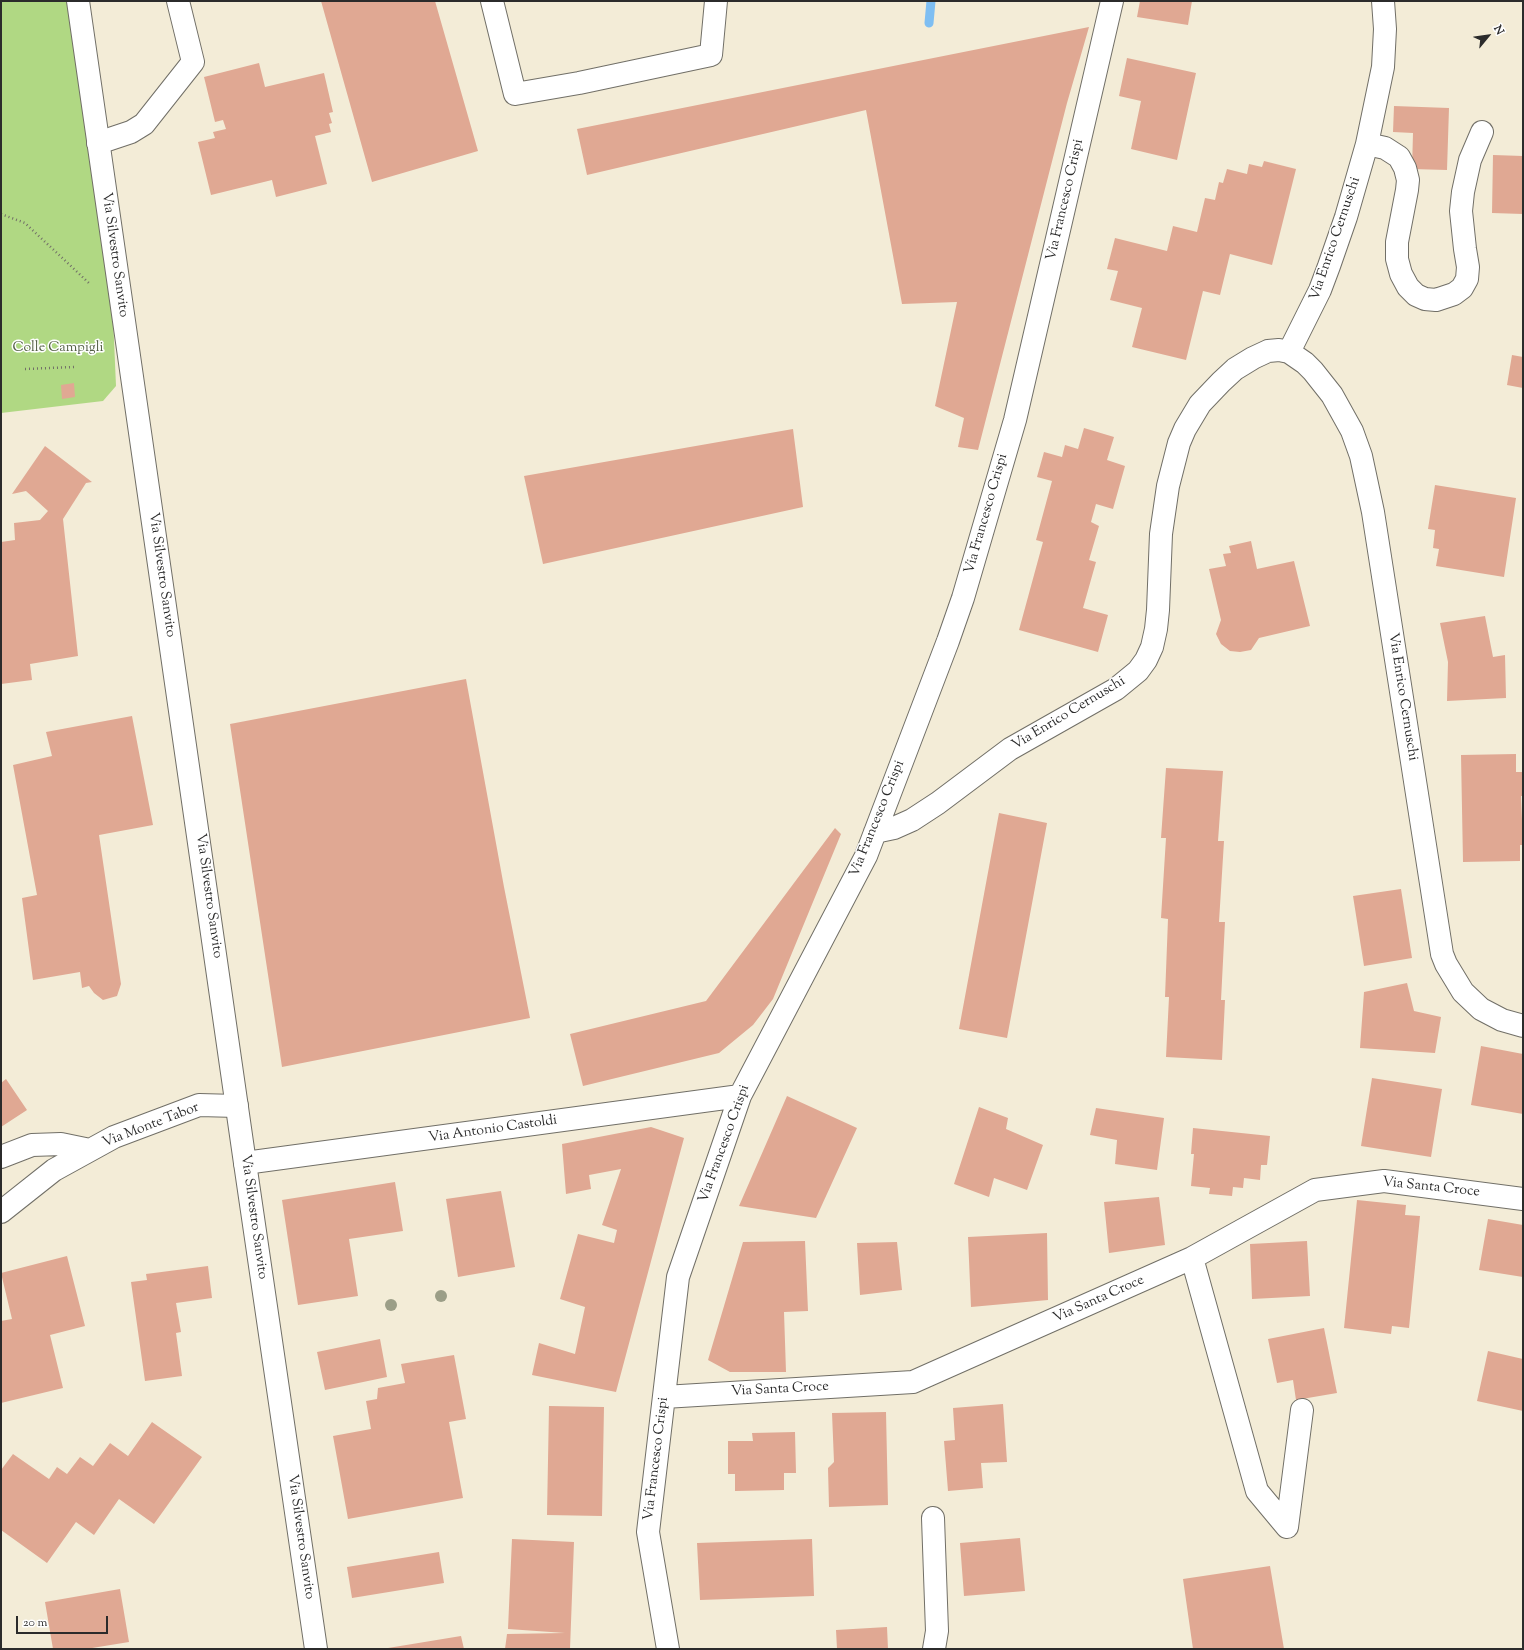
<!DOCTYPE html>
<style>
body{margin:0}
#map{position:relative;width:1524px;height:1650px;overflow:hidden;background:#f3ecd7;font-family:"Sorts Mill Goudy",serif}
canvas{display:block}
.frame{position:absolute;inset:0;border:2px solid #2b2b2b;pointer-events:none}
.north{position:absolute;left:1468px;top:16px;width:40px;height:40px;-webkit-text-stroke:3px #fff;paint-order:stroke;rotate:61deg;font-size:11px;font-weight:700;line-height:16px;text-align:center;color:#2b2b2b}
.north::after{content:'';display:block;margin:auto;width:14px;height:18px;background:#2b2b2b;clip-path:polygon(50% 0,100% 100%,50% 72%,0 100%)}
.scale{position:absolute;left:16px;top:1616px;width:92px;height:18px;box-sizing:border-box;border:2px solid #2b2b2b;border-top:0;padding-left:5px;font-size:12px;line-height:14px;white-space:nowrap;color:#2b2b2b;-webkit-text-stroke:3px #fff;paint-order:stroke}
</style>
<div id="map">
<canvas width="1524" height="1650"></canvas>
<div class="frame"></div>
<div class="north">N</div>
<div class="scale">20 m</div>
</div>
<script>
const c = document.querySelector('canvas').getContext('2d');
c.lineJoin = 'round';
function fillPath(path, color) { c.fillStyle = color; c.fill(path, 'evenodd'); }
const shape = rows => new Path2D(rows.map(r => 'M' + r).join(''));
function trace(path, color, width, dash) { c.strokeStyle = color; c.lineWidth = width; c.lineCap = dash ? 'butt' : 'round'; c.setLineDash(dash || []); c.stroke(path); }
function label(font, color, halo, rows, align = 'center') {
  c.font = font + ' "Sorts Mill Goudy",serif'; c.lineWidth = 3; c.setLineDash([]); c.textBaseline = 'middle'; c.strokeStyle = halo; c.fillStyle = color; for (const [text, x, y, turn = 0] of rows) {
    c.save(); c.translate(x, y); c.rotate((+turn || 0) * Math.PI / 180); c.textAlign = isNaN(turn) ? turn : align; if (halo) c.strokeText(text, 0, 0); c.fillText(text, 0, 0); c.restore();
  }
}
const green = shape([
 [1,1,67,1,113,317,116,386,103,401,1,413]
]);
const stream = shape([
 [929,23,931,1]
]);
const building = shape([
 [321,1,435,1,478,151,372,182],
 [1140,1,1192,1,1188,25,1137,17],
 [1089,27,1067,103,978,450,958,447,964,418,935,406,957,302,902,304,866,110,587,175,577,129],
 [1127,58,1196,73,1177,160,1131,149,1141,101,1119,96],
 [259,63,265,87,324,73,333,112,329,113,332,123,329,124,331,132,315,136,327,184,276,197,272,180,211,195,198,142,215,138,213,132,226,129,223,120,215,122,204,77],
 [1394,106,1449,108,1447,170,1412,169,1413,133,1393,132],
 [1493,155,1523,156,1523,214,1492,213],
 [1264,161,1296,169,1272,265,1230,254,1220,295,1203,291,1186,360,1132,347,1142,308,1110,300,1118,271,1107,269,1115,238,1167,251,1173,226,1197,232,1205,198,1215,200,1219,182,1223,183,1227,169,1247,174,1249,164,1262,167],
 [1512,355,1523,357,1523,388,1507,385],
 [74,383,75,397,62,399,61,385],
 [1084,428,1114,437,1107,460,1125,466,1113,509,1096,504,1091,522,1099,526,1089,560,1096,562,1083,608,1108,615,1098,652,1019,630,1043,542,1036,540,1052,481,1037,477,1044,452,1062,457,1065,445,1078,449],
 [793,429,803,507,543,564,524,476],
 [45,446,92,482,86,483,63,519,78,656,30,664,32,680,1,684,1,542,15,540,14,523,40,520,48,511,26,491,12,494],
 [1435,485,1516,498,1504,577,1436,566,1439,549,1433,548,1435,530,1428,529],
 [1251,541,1257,569,1294,561,1310,626,1259,638,1251,650,1240,652,1230,651,1221,644,1216,634,1221,620,1209,569,1226,566,1223,554,1231,553,1229,546],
 [1485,616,1493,657,1505,655,1506,698,1447,701,1448,662,1440,623],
 [466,679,504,887,530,1018,282,1067,230,724],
 [132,716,153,825,99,835,121,984,117,996,103,1000,94,993,89,986,82,988,80,972,33,980,22,898,37,895,13,765,52,756,46,732],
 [1516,754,1516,772,1523,772,1523,796,1521,796,1523,845,1520,845,1520,861,1463,862,1461,755],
 [1166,768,1223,771,1218,841,1224,841,1219,922,1225,922,1221,1000,1225,1000,1222,1060,1166,1057,1169,997,1165,997,1168,919,1161,918,1166,838,1161,838],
 [999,813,1047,823,1007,1038,959,1029],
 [835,828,841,834,773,999,753,1025,719,1053,583,1086,570,1034,706,1001],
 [1401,889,1412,958,1364,966,1353,896],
 [1407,983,1414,1011,1441,1017,1435,1053,1360,1048,1364,992],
 [1481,1046,1523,1054,1523,1114,1471,1105],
 [1372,1078,1442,1089,1431,1157,1361,1146],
 [6,1079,27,1110,1,1127,1,1083],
 [787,1096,857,1128,816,1218,739,1206],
 [979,1107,1008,1118,1006,1129,1043,1145,1027,1190,994,1178,989,1197,954,1184],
 [1096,1108,1164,1118,1157,1170,1115,1164,1117,1140,1090,1135],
 [651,1127,684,1138,616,1392,532,1375,539,1343,575,1354,585,1307,560,1299,578,1234,614,1243,617,1230,602,1225,621,1169,589,1175,591,1189,566,1194,562,1144],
 [1193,1128,1270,1136,1267,1165,1261,1165,1260,1180,1244,1178,1243,1188,1233,1187,1232,1196,1209,1194,1210,1188,1191,1186,1194,1154,1191,1154],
 [395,1182,403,1231,349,1239,358,1296,298,1305,282,1200],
 [501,1191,515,1267,458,1277,446,1199],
 [1159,1197,1165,1245,1109,1253,1104,1202],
 [1357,1200,1406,1205,1405,1215,1420,1216,1409,1328,1392,1326,1391,1334,1344,1328],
 [1488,1219,1523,1225,1523,1277,1479,1270],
 [1047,1233,1048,1300,971,1307,968,1237],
 [805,1241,808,1311,784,1312,786,1372,730,1372,708,1360,743,1242],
 [1307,1241,1310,1296,1252,1299,1250,1244],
 [897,1242,902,1290,860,1295,857,1243],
 [67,1256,85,1326,50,1335,63,1388,1,1403,1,1321,12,1319,1,1273],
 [208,1266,212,1298,176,1303,181,1332,176,1333,182,1376,145,1381,131,1282,147,1280,146,1274],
 [1324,1328,1337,1393,1296,1400,1293,1380,1277,1383,1268,1339],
 [380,1339,387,1377,325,1390,317,1352],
 [1488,1351,1523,1359,1523,1411,1477,1401],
 [454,1355,466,1419,449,1422,463,1498,348,1519,333,1436,371,1429,366,1401,377,1399,378,1388,405,1383,401,1364],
 [1003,1404,1007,1462,981,1463,983,1488,948,1491,944,1441,955,1440,953,1408],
 [549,1406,604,1407,602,1516,547,1515],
 [886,1412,888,1505,829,1507,828,1468,834,1462,832,1413],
 [152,1422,202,1457,154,1524,119,1499,94,1535,76,1522,47,1563,1,1530,1,1470,13,1454,49,1479,57,1467,67,1474,80,1457,93,1466,110,1443,128,1456],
 [795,1432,796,1473,784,1473,784,1490,735,1491,735,1474,728,1474,728,1441,753,1441,752,1433],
 [1020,1538,1025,1591,964,1596,960,1543],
 [512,1539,574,1542,570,1649,505,1649,507,1634,565,1633,508,1629],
 [812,1539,814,1596,700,1600,697,1543],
 [439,1552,444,1583,352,1598,347,1567],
 [1270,1566,1284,1649,1193,1649,1183,1579],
 [120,1589,129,1642,86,1649,53,1649,45,1602],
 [887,1627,888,1649,837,1649,836,1630],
 [461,1636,464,1649,388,1649,388,1648]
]);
const path = shape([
 [1,214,25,223,90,284],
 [25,369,74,367]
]);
const minor = shape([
 [492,1,515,94,579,83,711,55,716,1],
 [98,143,131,132,144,124,193,62,178,1],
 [1367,144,1385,148,1399,157,1405,168,1408,180,1407,190,1397,242,1397,259,1401,274,1408,287,1416,295,1425,299,1436,300,1454,294,1462,288,1467,279,1468,267,1465,249,1461,211,1463,192,1470,160,1482,132],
 [1289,352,1320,290,1329,266,1346,217,1367,144,1383,67,1385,29,1383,1],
 [875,832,894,828,912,820,938,803,1010,749,1116,689,1138,671,1146,660,1152,647,1156,629,1158,610,1161,534,1168,486,1179,443,1185,429,1200,404,1221,382,1235,369,1253,358,1268,351,1279,350,1289,352,1305,363,1313,371,1332,395,1352,431,1361,456,1373,512,1442,954,1446,964,1463,992,1481,1009,1502,1020,1523,1026],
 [1,1157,32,1145,61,1144,90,1150],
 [245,1163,740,1096],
 [1,1212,54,1170,114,1137,199,1105,237,1106],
 [1192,1258,1257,1491,1287,1527,1302,1410],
 [664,1397,913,1382,1192,1258,1315,1190,1384,1181,1523,1199],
 [933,1518,937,1631,934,1649],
 [668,1649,648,1532,678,1277,740,1096,866,856,948,641,963,598,1015,420,1112,1]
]);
const major = shape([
 [78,1,245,1163,316,1649]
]);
const trees = [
 [441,1296],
 [391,1305]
];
const streetNames = [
 ["Via Francesco Crispi",1066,200,-77],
 ["Via Enrico Cernuschi",1336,239,-71],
 ["Via Silvestro Sanvito",114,255,82],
 ["Via Francesco Crispi",987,514,-74],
 ["Via Silvestro Sanvito",161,575,82],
 ["Via Enrico Cernuschi",1402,697,81],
 ["Via Enrico Cernuschi",1069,714,-31],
 ["Via Francesco Crispi",878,819,-68],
 ["Via Silvestro Sanvito",208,896,82],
 ["Via Monte Tabor",151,1126,-21],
 ["Via Antonio Castoldi",493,1130,-8],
 ["Via Francesco Crispi",725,1144,-70],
 ["Via Santa Croce",1431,1188,6],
 ["Via Silvestro Sanvito",253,1217,82],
 ["Via Santa Croce",1099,1300,-24],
 ["Via Santa Croce",780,1390,-3],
 ["Via Francesco Crispi",657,1459,-83],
 ["Via Silvestro Sanvito",300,1537,82]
];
const parkNames = [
 ["Colle Campigli",58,349]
];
fillPath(green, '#b0d883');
trace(stream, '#7ebef2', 9);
fillPath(building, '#e0a893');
trace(minor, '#716f67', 24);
trace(major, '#716f67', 24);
trace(path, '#716f67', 2.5, [1, 3]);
trace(minor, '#fff', 22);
trace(major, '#fff', 22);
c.fillStyle = '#9b9e87';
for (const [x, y] of trees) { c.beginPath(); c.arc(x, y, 6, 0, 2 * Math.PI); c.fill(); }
label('14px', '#2b2b2b', '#fff', streetNames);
label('14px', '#535f45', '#fff', parkNames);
</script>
